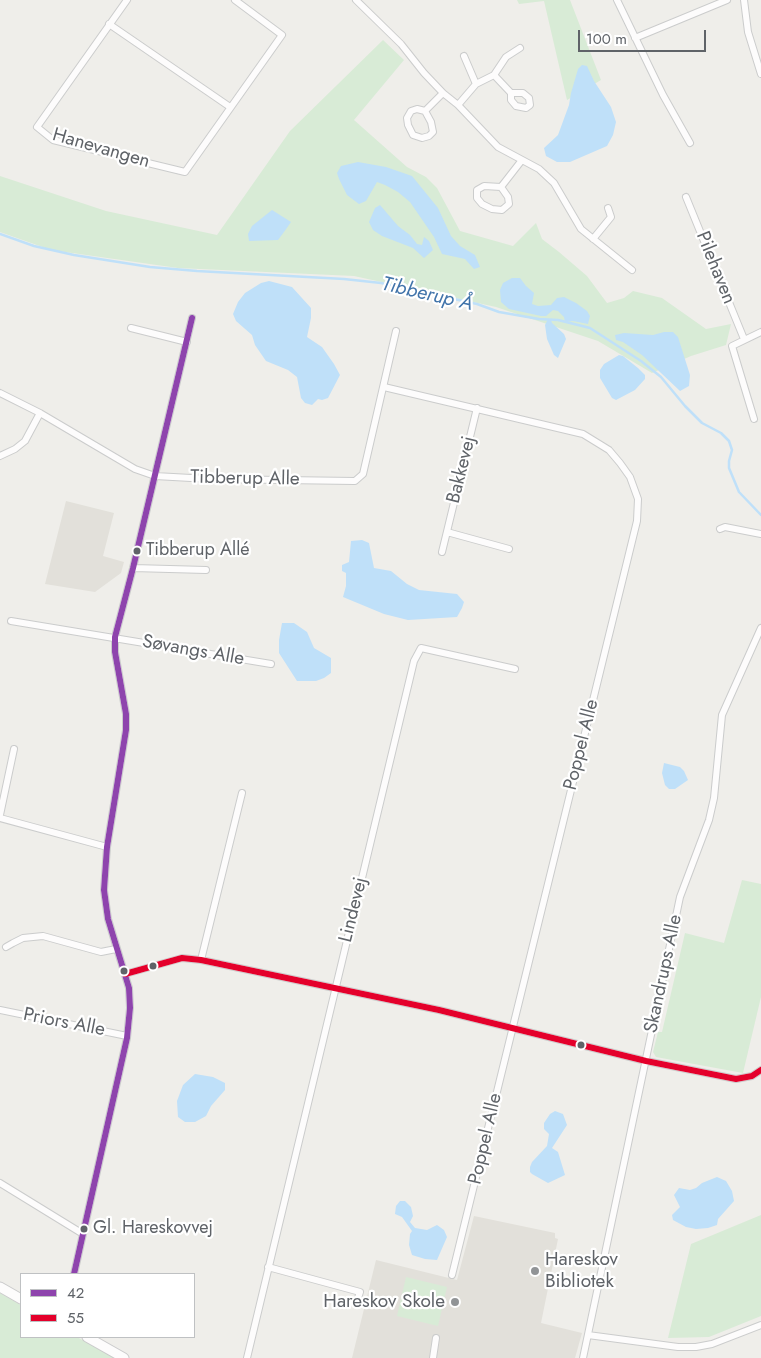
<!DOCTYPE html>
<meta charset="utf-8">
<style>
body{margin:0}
#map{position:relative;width:761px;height:1358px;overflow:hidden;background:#efeeea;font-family:Jost,sans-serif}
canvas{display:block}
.legend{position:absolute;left:20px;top:1273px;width:175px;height:65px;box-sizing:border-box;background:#fff;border:1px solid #bfc1c3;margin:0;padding:6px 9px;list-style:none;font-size:15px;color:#5f6368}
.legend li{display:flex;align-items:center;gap:10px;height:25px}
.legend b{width:25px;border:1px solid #bfc1c3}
.scale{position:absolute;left:578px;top:30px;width:128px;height:22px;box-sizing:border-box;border:2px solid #5f6368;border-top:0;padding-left:6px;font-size:15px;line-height:18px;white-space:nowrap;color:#5f6368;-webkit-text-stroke:4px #fff;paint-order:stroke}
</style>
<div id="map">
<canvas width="761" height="1358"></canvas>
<ul class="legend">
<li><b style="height:6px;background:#8e44ad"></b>42</li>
<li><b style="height:6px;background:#e4002b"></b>55</li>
</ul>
<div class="scale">100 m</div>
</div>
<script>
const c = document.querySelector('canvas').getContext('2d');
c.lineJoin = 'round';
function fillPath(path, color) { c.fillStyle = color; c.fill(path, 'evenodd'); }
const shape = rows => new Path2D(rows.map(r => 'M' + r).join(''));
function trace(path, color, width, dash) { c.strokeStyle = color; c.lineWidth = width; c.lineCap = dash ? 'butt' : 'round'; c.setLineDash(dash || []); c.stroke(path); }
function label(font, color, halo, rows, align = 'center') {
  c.font = font + ' Jost,sans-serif'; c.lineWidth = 4.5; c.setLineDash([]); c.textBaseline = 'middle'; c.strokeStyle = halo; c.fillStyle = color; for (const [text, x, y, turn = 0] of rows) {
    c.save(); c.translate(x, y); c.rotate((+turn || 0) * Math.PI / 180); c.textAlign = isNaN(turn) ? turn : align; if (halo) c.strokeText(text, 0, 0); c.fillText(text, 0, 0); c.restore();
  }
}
const education = shape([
 [66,501,114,513,103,556,124,562,121,573,95,592,45,584],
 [474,1216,555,1233,555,1238,558,1239,541,1323,582,1333,575,1358,352,1358,376,1260,457,1280]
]);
const green = shape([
 [517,0,570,0,601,80,567,100,544,1,519,4],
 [383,40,404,60,354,120,407,167,426,177,437,188,460,231,513,246,536,223,542,239,559,252,587,276,607,303,624,298,633,291,662,298,706,329,731,324,726,345,691,356,652,373,598,341,496,307,354,276,178,268,51,250,0,232,0,176,106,211,217,235,290,131],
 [742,880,761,884,761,997,743,1073,656,1057,653,1052,658,1032,662,1032,685,933,724,943],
 [761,1215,761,1316,709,1337,668,1338,691,1244],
 [406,1277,447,1287,438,1326,397,1316],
 [0,1293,21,1305,21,1337,77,1337,115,1358,0,1358]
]);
const water = shape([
 [582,65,587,66,594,81,611,107,616,122,613,135,607,146,570,162,557,162,546,156,544,148,558,135,569,105,571,93,578,69],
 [358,162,386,167,412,176,438,208,451,236,460,246,475,255,480,267,474,269,465,259,442,254,434,237,410,202,398,192,385,185,377,182,366,201,359,204,347,195,339,179,337,173,341,166],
 [380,205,398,226,410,235,417,244,422,245,424,237,429,241,433,250,424,258,413,248,382,236,373,230,369,222,375,208],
 [272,210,291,222,284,232,278,240,249,241,248,234,252,226],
 [512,278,520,278,526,286,534,293,532,304,538,306,551,305,557,298,564,297,576,303,587,311,590,316,588,324,573,321,565,322,564,317,558,311,553,310,546,316,541,316,509,309,501,302,500,290,503,283],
 [269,281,292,287,311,308,311,318,307,337,322,347,334,364,340,375,328,398,322,400,318,399,312,405,305,403,301,398,297,377,288,370,266,361,255,345,252,335,236,321,233,314,238,302,245,293,261,283],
 [548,319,551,320,552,323,564,334,566,339,558,358,554,355,547,339,545,325],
 [664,332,673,332,678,337,690,375,689,386,680,391,642,355,623,342,616,340,615,335,624,333,653,335],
 [619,355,623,356,638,368,645,375,645,379,635,390,616,400,612,398,600,378,600,370,604,364],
 [362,540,369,543,374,568,391,571,407,584,419,590,457,594,464,602,462,608,457,617,408,620,384,614,343,597,346,586,346,573,342,571,342,565,349,562,351,541],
 [282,623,294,623,307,632,314,648,331,658,331,673,324,678,316,681,297,681,279,653,279,640],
 [664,763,680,767,684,771,688,780,675,789,669,789,665,785,662,773],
 [195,1074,213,1077,225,1083,225,1090,211,1106,206,1116,195,1122,185,1122,178,1117,177,1101,183,1085],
 [555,1111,563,1114,567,1125,552,1148,558,1152,565,1175,548,1183,532,1174,530,1172,530,1167,532,1162,547,1146,549,1134,544,1129,544,1123,550,1114],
 [717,1177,726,1181,732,1191,734,1201,718,1219,717,1225,708,1228,696,1229,686,1227,673,1220,672,1215,680,1207,674,1195,679,1188,690,1190,696,1188,702,1183],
 [400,1201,405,1201,411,1207,413,1216,410,1222,415,1228,427,1230,437,1225,444,1230,447,1237,437,1260,425,1259,412,1255,409,1245,410,1234,412,1231,402,1217,395,1214,396,1206]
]);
const stream = shape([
 [0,234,34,246,74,255,150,267,197,271,344,279,381,283,477,304,499,312,539,319,558,320,590,328,641,361,661,377,685,406,702,423,721,433,729,441,732,450,729,461,729,468,739,492,761,515]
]);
const street = shape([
 [127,0,37,127,53,140,185,172,282,35,235,0],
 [356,0,401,44,424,73,443,93,458,105,498,147,539,169,554,183,581,229,632,270],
 [617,0,663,95,690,143],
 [744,0,748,32,761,74],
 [109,24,230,107],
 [635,38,727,0],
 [464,56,476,84],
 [494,75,511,93,511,100,516,106,526,108,530,105,529,98,523,93,511,93],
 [458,105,476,84,494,75,506,57,520,48],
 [425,111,417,109,411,111,407,118,408,125,413,135,422,138,429,136,433,132,431,122,425,111,443,93],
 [501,187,484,186,477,190,477,198,482,204,492,209,502,210,509,204,508,197,501,187,522,160],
 [686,197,744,339],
 [593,239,611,217,608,208],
 [131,328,187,342],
 [384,387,583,434,609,450,620,463,630,477,638,499,637,521,452,1275],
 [0,393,40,413,135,469,155,476,209,479,355,481,363,474,396,331],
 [754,419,732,346,761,332],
 [0,456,15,449,25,441,40,413],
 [720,529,725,527,761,534],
 [447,532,509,549],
 [442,552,477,408],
 [133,568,206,570],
 [11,621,271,664],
 [0,815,14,749],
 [0,818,107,847],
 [6,947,13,943,23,938,43,936,101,952,116,949],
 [201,960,242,793],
 [125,974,182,958,201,960,439,1010,646,1061,736,1079,752,1076,761,1070],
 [0,1010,127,1036],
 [0,1183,83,1234],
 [268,1267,360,1292,356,1304],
 [74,1274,127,1038,130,1008,129,988,108,919,104,890,107,847,126,730,126,714,115,652,115,637,133,568,192,318],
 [588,1335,678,1347,696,1347,712,1344,761,1325],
 [247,1358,414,661,421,648,515,669],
 [433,1358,436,1338],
 [583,1358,680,897,709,820,714,798,722,715,761,628]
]);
const secondary = shape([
 [0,1287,21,1299],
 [87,1337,124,1358]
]);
const bus1 = shape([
 [74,1274,127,1038,130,1008,129,988,108,919,104,890,107,847,126,730,126,714,115,652,115,637,133,568,192,318]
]);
const bus2 = shape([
 [125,974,182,958,201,960,439,1010,646,1061,736,1079,752,1076,761,1070]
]);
const markers = [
 [137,551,4.5,"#5f6368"],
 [153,966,4.5,"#5f6368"],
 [124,971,4.5,"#5f6368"],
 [581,1045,4.5,"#5f6368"],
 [84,1229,4.5,"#5f6368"],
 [535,1271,5,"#919496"],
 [455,1302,5,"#919496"]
];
const busNames = [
 ["Tibberup Allé",146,551],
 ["Gl. Hareskovvej",93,1229]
];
const streetNames = [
 ["Hanevangen",101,149,16],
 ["Pilehaven",715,268,68],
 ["Bakkevej",462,470,-76],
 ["Tibberup Alle",245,479,1],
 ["Søvangs Alle",193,651,10],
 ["Poppel Alle",582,745,-76],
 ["Lindevej",354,910,-76],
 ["Skandrups Alle",664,974,-78],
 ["Priors Alle",64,1023,11],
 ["Poppel Alle",486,1139,-77]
];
const poiNames = [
 ["Hareskov",545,1260],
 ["Bibliotek",545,1282],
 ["Hareskov Skole",445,1302,"right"]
];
const waterNames = [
 ["Tibberup Å",427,295,13]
];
fillPath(education, '#e2e0da');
fillPath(green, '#d8ebd6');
fillPath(water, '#bfe0f9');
trace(stream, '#bfe0f9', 2.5);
trace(street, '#cbcccc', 8);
trace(secondary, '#cacacb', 11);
trace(street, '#fdfcfc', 6);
trace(secondary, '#fdfcfc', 9);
trace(bus1, '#8e44ad', 6);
trace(bus2, '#e4002b', 6);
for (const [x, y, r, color] of markers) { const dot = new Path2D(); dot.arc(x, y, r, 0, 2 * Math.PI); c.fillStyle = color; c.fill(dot); trace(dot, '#fff', 2); }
label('18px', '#5f6368', '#fff', busNames, 'left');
label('19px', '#5f6368', '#fff', streetNames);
label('19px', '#5f6368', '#fff', poiNames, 'left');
label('italic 20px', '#4174aa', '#fff', waterNames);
</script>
